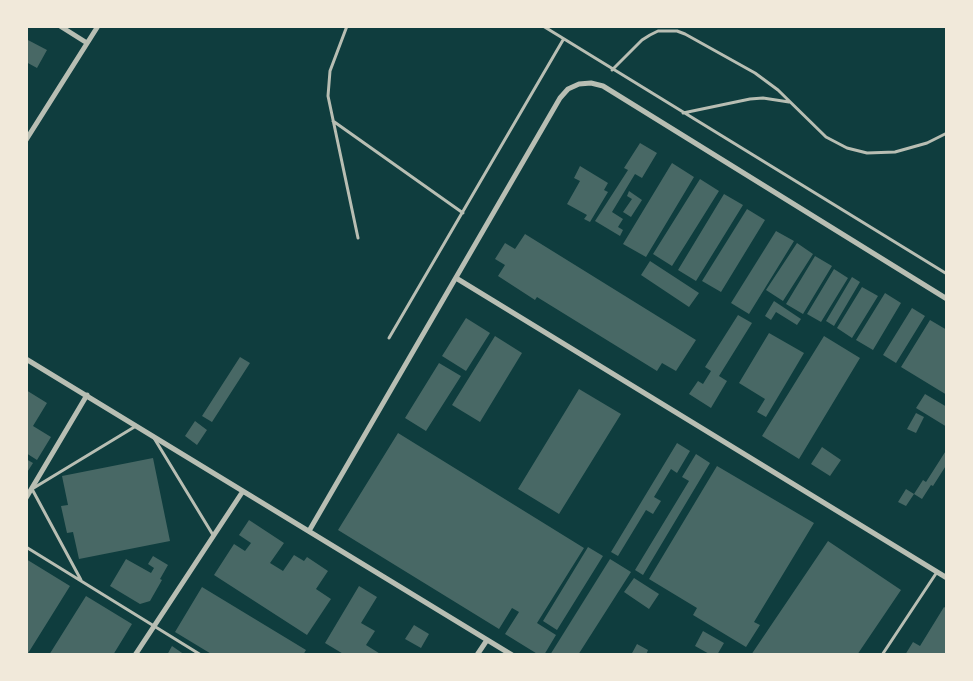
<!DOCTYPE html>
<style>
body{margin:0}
#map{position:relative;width:973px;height:681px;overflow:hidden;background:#0f3d3e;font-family:Commissioner,sans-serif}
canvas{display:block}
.frame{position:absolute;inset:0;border:28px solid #f1e9da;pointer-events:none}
</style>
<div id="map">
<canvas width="973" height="681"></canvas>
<div class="frame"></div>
</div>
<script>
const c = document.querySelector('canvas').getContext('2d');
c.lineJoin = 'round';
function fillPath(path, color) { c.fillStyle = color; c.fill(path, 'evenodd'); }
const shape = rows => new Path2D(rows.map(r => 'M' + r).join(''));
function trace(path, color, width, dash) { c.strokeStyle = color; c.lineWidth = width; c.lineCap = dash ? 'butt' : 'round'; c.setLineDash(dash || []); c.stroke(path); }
const building = shape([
 [26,39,47,50,37,68,26,62],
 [640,143,657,153,642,178,635,174,612,212,623,219,618,227,623,230,620,236,595,221,628,170,624,168],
 [672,163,694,177,646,257,623,244],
 [580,166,608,183,604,190,608,192,590,222,584,219,587,215,567,204,580,181,574,178],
 [700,179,719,191,672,266,653,254],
 [629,191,642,200,631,217,623,212,632,199,627,196],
 [724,194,743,205,696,281,678,270],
 [747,209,765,220,721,292,702,281],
 [776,231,794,241,749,314,731,303],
 [525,234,696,340,676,371,662,363,657,371,537,297,535,300,498,276,505,265,495,259,505,243,515,249],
 [797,243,813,254,783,301,766,290],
 [815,256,832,266,803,314,786,304],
 [650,261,699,293,689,307,641,275],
 [834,269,848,278,821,322,807,314],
 [852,277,860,282,834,326,826,321],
 [862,287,878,296,852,338,837,328],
 [885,293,901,303,873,350,856,340],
 [774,301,801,319,797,325,776,312,771,320,765,316],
 [912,308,925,316,896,363,883,355],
 [738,315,752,323,719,376,727,381,711,408,689,394,698,381,703,384,711,371,705,367],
 [466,318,490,333,466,371,442,356],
 [930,320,947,330,947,395,901,367],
 [769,333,804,353,766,417,757,412,765,399,739,383],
 [495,336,522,353,480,422,452,405],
 [824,336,860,358,799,459,762,436],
 [240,357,250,363,212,422,202,416],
 [439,363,461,376,426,431,405,418],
 [579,389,621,414,559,514,518,489],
 [26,390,47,403,33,426,51,437,37,460,26,453],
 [925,394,947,407,947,427,916,408],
 [916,413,924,417,916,433,907,429],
 [195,421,207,430,197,445,185,436],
 [398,433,584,548,537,623,556,635,544,655,539,655,505,634,519,612,512,608,499,629,338,530],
 [677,443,690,451,677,473,671,469,654,497,661,501,653,514,646,510,618,556,611,552],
 [822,447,841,460,830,476,811,464],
 [947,449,947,464,933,486,931,485,922,499,914,494,923,480,926,482],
 [696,454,710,463,643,575,635,570,689,481,682,477],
 [153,458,170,541,79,559,73,532,67,533,61,506,68,505,62,476],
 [26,459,33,463,26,474],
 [717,466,814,523,754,622,760,625,746,647,693,615,697,608,649,579],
 [906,489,914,494,906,506,898,502],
 [249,520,284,543,270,563,283,571,294,555,304,561,307,557,328,571,316,589,331,599,307,635,214,575,234,544,245,551,251,543,239,535],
 [828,541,901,590,857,655,751,655],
 [588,547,603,556,557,630,543,621],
 [153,556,168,565,160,579,162,580,150,601,140,604,110,586,126,559,151,573,154,568,148,564],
 [26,559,70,586,27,655,26,655],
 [610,559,631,572,578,655,550,655],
 [634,578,659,594,649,609,624,592],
 [359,586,377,597,361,623,375,631,366,645,382,655,345,655,325,643],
 [202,587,306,650,303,655,213,655,175,632],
 [86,596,132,624,113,655,49,655],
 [944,607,947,609,947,655,905,655,913,642,920,646],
 [414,625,429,634,421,648,405,639],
 [703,631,724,643,717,655,711,655,695,646],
 [637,644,648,650,646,655,631,655],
 [172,646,185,655,167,655]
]);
const service = shape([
 [347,26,330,71,328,96,358,238],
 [543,26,947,274],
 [612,70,642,40,650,35,658,31,677,31,685,34,755,73,778,90,826,137,847,148,867,153,895,152,927,143,947,133],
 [683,113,750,99,763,98,789,102],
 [333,121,463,213],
 [389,338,563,40],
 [154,438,213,535],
 [26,547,201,655],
 [81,580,32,489,136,426],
 [882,655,937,572]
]);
const minor = shape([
 [60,26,87,43],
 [26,140,98,26],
 [456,278,947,578],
 [26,359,512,655],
 [26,498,87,395],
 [309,531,560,98,568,89,579,84,591,83,603,86,947,299],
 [135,655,243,491],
 [477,655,487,640]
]);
fillPath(building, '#486865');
trace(service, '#b8beb3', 3);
trace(minor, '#b8beb3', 5);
</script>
